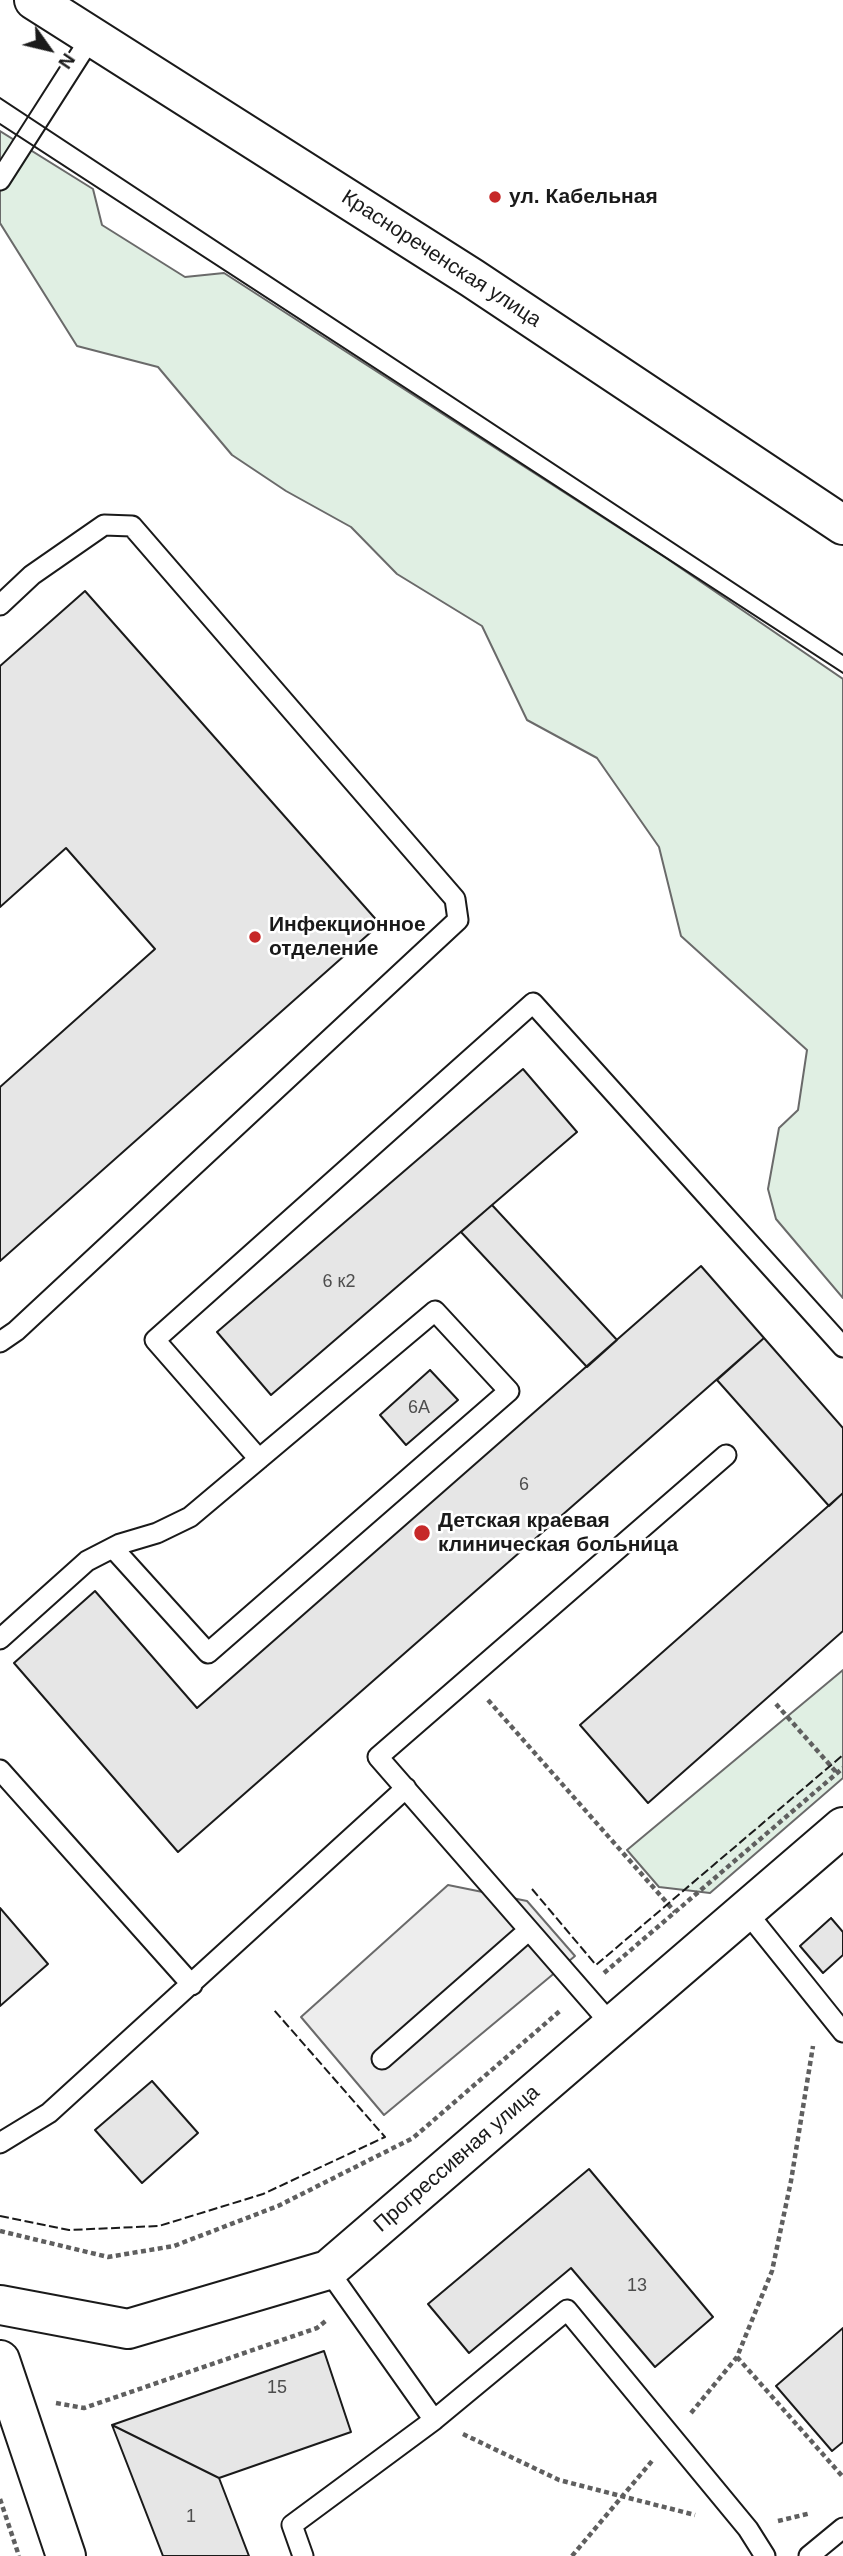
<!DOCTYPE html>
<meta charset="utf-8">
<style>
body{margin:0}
#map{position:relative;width:843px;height:2556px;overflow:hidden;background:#fff;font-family:Helvetica,sans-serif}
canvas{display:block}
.north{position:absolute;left:14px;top:14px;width:70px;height:70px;-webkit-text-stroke:5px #fff;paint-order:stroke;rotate:124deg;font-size:19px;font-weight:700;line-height:28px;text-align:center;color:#1a1a1a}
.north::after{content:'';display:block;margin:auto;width:24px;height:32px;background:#1a1a1a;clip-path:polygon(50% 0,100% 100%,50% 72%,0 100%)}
</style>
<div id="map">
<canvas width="843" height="2556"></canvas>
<div class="north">N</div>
</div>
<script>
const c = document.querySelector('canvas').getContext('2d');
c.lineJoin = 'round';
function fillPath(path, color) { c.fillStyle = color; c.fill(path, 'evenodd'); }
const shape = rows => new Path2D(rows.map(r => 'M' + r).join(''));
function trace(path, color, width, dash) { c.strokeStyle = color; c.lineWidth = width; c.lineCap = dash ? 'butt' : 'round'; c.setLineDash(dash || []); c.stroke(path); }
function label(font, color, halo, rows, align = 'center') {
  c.font = font + ' Helvetica,sans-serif'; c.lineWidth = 5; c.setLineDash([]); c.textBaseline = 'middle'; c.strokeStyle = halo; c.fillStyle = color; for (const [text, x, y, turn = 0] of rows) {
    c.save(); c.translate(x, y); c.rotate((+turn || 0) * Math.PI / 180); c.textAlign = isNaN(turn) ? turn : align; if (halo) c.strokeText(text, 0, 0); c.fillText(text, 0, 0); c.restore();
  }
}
const green = shape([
 [0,131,93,189,102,225,185,277,224,273,666,558,843,679,843,1298,776,1219,768,1189,779,1128,798,1110,807,1050,681,936,659,847,597,758,527,720,482,626,397,574,351,527,286,491,232,455,158,367,77,346,0,223,0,131],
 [843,1670,843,1778,710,1893,659,1887,627,1850,843,1670]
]);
const parking = shape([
 [448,1885,527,1901,575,1956,384,2115,301,2017,448,1885]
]);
const building = shape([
 [85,591,380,924,0,1261,0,1087,155,949,66,848,0,907,0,666,85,591],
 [523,1069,577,1132,271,1395,217,1332,523,1069],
 [492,1205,617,1340,587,1367,461,1232,492,1205],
 [701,1266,764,1338,178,1852,14,1663,95,1591,197,1708,701,1266],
 [764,1338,843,1428,843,1493,829,1506,717,1380,764,1338],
 [430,1370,458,1400,406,1445,380,1415,430,1370],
 [843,1493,843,1631,648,1803,580,1725,843,1493],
 [0,1908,48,1964,0,2006,0,1908],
 [831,1918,843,1932,843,1955,823,1973,800,1946,831,1918],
 [152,2081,198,2133,142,2183,95,2130,152,2081],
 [589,2169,713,2317,655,2367,571,2268,469,2353,428,2304,589,2169],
 [843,2328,843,2442,832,2451,776,2386,843,2328],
 [324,2351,351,2432,219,2478,112,2425,324,2351],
 [112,2425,219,2478,249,2556,163,2556,112,2425]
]);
const path = shape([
 [488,1700,675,1912],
 [776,1704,837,1773],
 [604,1973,843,1768],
 [0,2231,108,2257,174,2246,278,2206,413,2138,561,2010],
 [737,2357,843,2477],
 [56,2403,84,2408,317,2328,328,2319],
 [691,2413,737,2357,772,2271,791,2181,813,2046],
 [463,2434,559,2480,695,2515],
 [0,2499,19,2556],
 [778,2521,811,2513],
 [572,2556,652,2461]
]);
const service = shape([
 [0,180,92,36],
 [0,605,32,575,104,525,132,526,455,899,458,920,16,1331,0,1342],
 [259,1459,155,1340,533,1003,843,1347],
 [0,1639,87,1561,120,1544,157,1533,190,1517,435,1311,509,1391,208,1653,113,1548],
 [0,1770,192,1985],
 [745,1910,843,2032],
 [611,2024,378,1757,726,1455],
 [382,2059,529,1930],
 [0,2143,49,2113,406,1788],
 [328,2270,434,2420],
 [303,2556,292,2525,434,2420,567,2310,748,2529,765,2556],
 [809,2556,843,2528]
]);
const tertiary = shape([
 [0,2305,128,2329,328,2270,843,1827],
 [0,2360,66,2556]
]);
const primary = shape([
 [34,0,472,278,843,525]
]);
const tram = shape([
 [0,98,843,655],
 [0,124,843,673]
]);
const fence = shape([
 [532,1889,596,1965,843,1755],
 [0,2216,69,2230,159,2226,263,2194,385,2137,274,2010]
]);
const markers = [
 [495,197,7,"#c62828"],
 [255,937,7,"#c62828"],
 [422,1533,9,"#c62828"]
];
const numberNames = [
 ["6 к2",339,1282],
 ["6А",419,1408],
 ["6",524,1485],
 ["13",637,2286],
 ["15",277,2388],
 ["1",191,2517]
];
const poiNames = [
 ["ул. Кабельная",509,197],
 ["Инфекционное",269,925],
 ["отделение",269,949],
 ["Детская краевая",438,1521],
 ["клиническая больница",438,1545]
];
const streetNames = [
 ["Краснореченская улица",441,259,33],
 ["Прогрессивная улица",457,2159,-41]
];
fillPath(green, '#e0efe3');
trace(green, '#6a6a6a', 2);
fillPath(parking, '#ededed');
trace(parking, '#6a6a6a', 2);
fillPath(building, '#e6e6e6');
trace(building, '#1a1a1a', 2);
trace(service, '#1a1a1a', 23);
trace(tertiary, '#1a1a1a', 42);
trace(primary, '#1a1a1a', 42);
trace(path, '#5f5f5f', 4.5, [5, 3.5]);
trace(service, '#fff', 19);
trace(tertiary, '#fff', 38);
trace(primary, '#fff', 38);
trace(tram, '#1a1a1a', 2);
trace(fence, '#1a1a1a', 2, [9, 3.5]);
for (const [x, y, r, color] of markers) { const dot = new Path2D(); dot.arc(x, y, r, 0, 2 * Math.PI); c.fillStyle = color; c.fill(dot); trace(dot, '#fff', 2.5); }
label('18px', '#4d4d4d', null, numberNames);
label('bold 21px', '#1a1a1a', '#fff', poiNames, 'left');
label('21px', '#1a1a1a', '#fff', streetNames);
</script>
